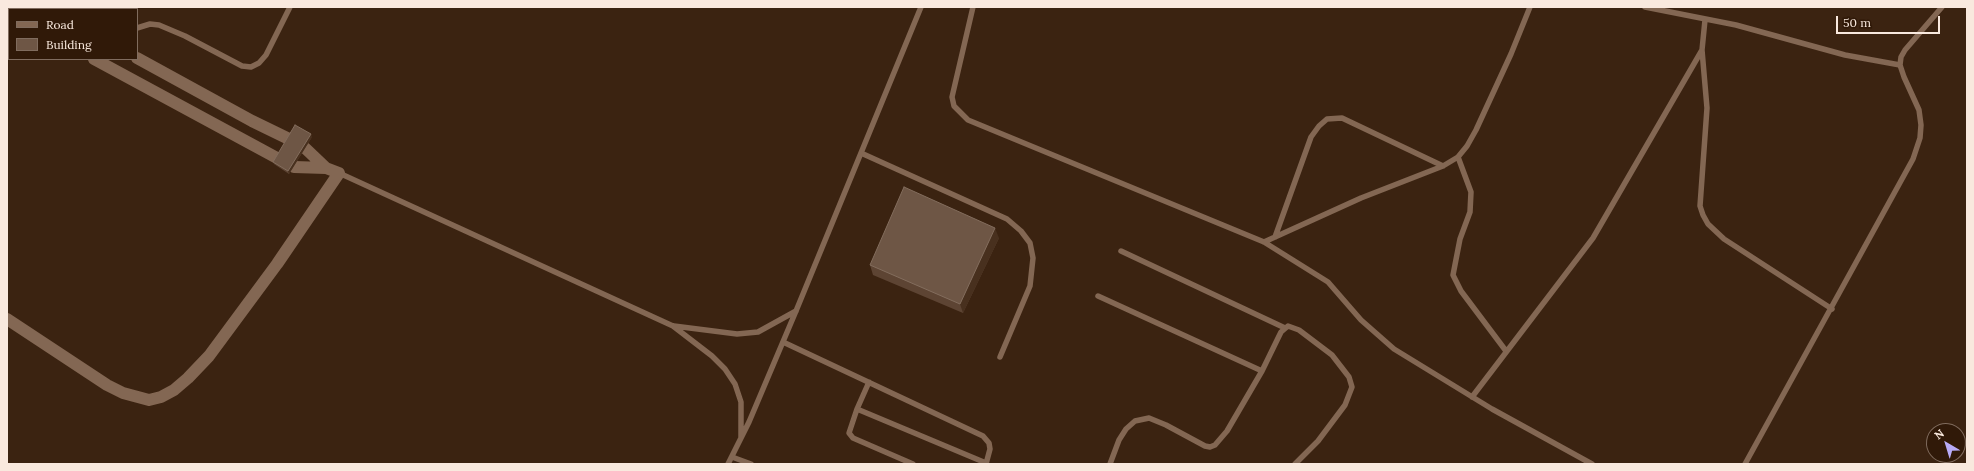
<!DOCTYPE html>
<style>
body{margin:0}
#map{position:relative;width:1974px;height:471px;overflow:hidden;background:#3b2311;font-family:Lora,serif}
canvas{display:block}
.frame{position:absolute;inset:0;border:8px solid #f9e9de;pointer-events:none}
.legend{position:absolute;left:8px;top:8px;width:130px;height:52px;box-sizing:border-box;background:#301908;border:1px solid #806c5e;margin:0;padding:5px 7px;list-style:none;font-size:12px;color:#f9e9de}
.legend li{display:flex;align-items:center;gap:8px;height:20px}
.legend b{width:20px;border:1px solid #806c5e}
.north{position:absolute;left:1926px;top:423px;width:40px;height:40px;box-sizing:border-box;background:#301908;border:1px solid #806c5e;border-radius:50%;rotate:322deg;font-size:11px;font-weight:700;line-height:16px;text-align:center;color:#f9e9de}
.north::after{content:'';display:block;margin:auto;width:14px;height:18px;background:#b8abf7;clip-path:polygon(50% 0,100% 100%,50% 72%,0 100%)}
.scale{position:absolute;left:1836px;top:16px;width:104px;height:18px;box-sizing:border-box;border:2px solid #f9e9de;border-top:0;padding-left:5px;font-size:12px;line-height:14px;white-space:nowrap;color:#f9e9de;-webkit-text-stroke:3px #301908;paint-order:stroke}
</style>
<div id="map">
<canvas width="1974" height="471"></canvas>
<div class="frame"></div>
<ul class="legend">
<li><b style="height:5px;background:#836753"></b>Road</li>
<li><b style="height:11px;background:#6e5645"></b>Building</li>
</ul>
<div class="north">N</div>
<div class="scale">50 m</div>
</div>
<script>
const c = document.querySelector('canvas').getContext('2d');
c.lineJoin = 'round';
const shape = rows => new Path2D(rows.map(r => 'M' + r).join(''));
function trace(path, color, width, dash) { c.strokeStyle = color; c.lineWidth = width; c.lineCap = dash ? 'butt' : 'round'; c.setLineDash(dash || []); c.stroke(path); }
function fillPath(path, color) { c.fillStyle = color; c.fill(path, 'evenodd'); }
const lane = shape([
 [973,7,952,97,954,106,968,120,1264,242,1328,282,1361,320,1394,349,1492,409,1592,464],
 [1645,7,1736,25,1845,55,1900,65],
 [137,28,150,24,159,25,185,36,242,66,251,67,259,63,266,55,290,7],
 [1702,50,1707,108,1700,206,1703,215,1708,224,1724,239,1832,309],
 [861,153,1007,219,1021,231,1030,243,1033,258,1030,286,1000,357],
 [1458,157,1471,192,1470,212,1460,239,1453,275,1461,291,1506,351],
 [339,173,673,326,712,356,725,369,735,384,741,402,741,437],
 [1275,237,1311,137,1319,126,1327,119,1342,118,1443,166],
 [1264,242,1361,198,1443,166,1458,157,1467,146,1476,130,1511,54,1530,7],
 [1121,251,1285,328],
 [1098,296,1262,371],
 [674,326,737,334,758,332,796,311],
 [783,342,983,436,989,443,990,449,986,464],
 [869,382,857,409,849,433,853,438,913,464],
 [1472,397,1593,238,1702,50,1705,20],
 [857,409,986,463],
 [732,457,751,464],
 [728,464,749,422,796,311,921,7],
 [1110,464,1119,440,1126,429,1135,421,1149,418,1166,425,1205,446,1210,447,1215,445,1227,431,1262,371,1281,332,1288,326,1299,330,1332,355,1349,377,1352,387,1345,405,1318,441,1295,464],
 [1745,464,1913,159,1920,138,1921,125,1919,110,1904,77,1900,65,1901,57,1905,50,1942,7]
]);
const secondary = shape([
 [56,7,58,9],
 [7,10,9,11],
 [137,58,252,121,289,139],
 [94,59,277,158],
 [294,167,326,168],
 [7,319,107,385,123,393,149,400,161,397,174,390,188,378,209,356,277,264,339,173,326,168,305,148]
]);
const wall = shape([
 [312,137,289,174,274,164,273,162],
 [999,238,963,313,873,275,870,265]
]);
const shadedWall = shape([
 [311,134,312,137,289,174,288,171],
 [995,228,999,238,963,313,960,304]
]);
const building = shape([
 [295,125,311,134,288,171,273,162,295,125],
 [904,187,995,228,960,304,870,265,904,187]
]);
trace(lane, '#836753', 5.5);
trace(secondary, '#836753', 12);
fillPath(wall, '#5d4433');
fillPath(shadedWall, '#48301e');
fillPath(building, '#6e5645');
trace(building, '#836d5d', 1);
</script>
